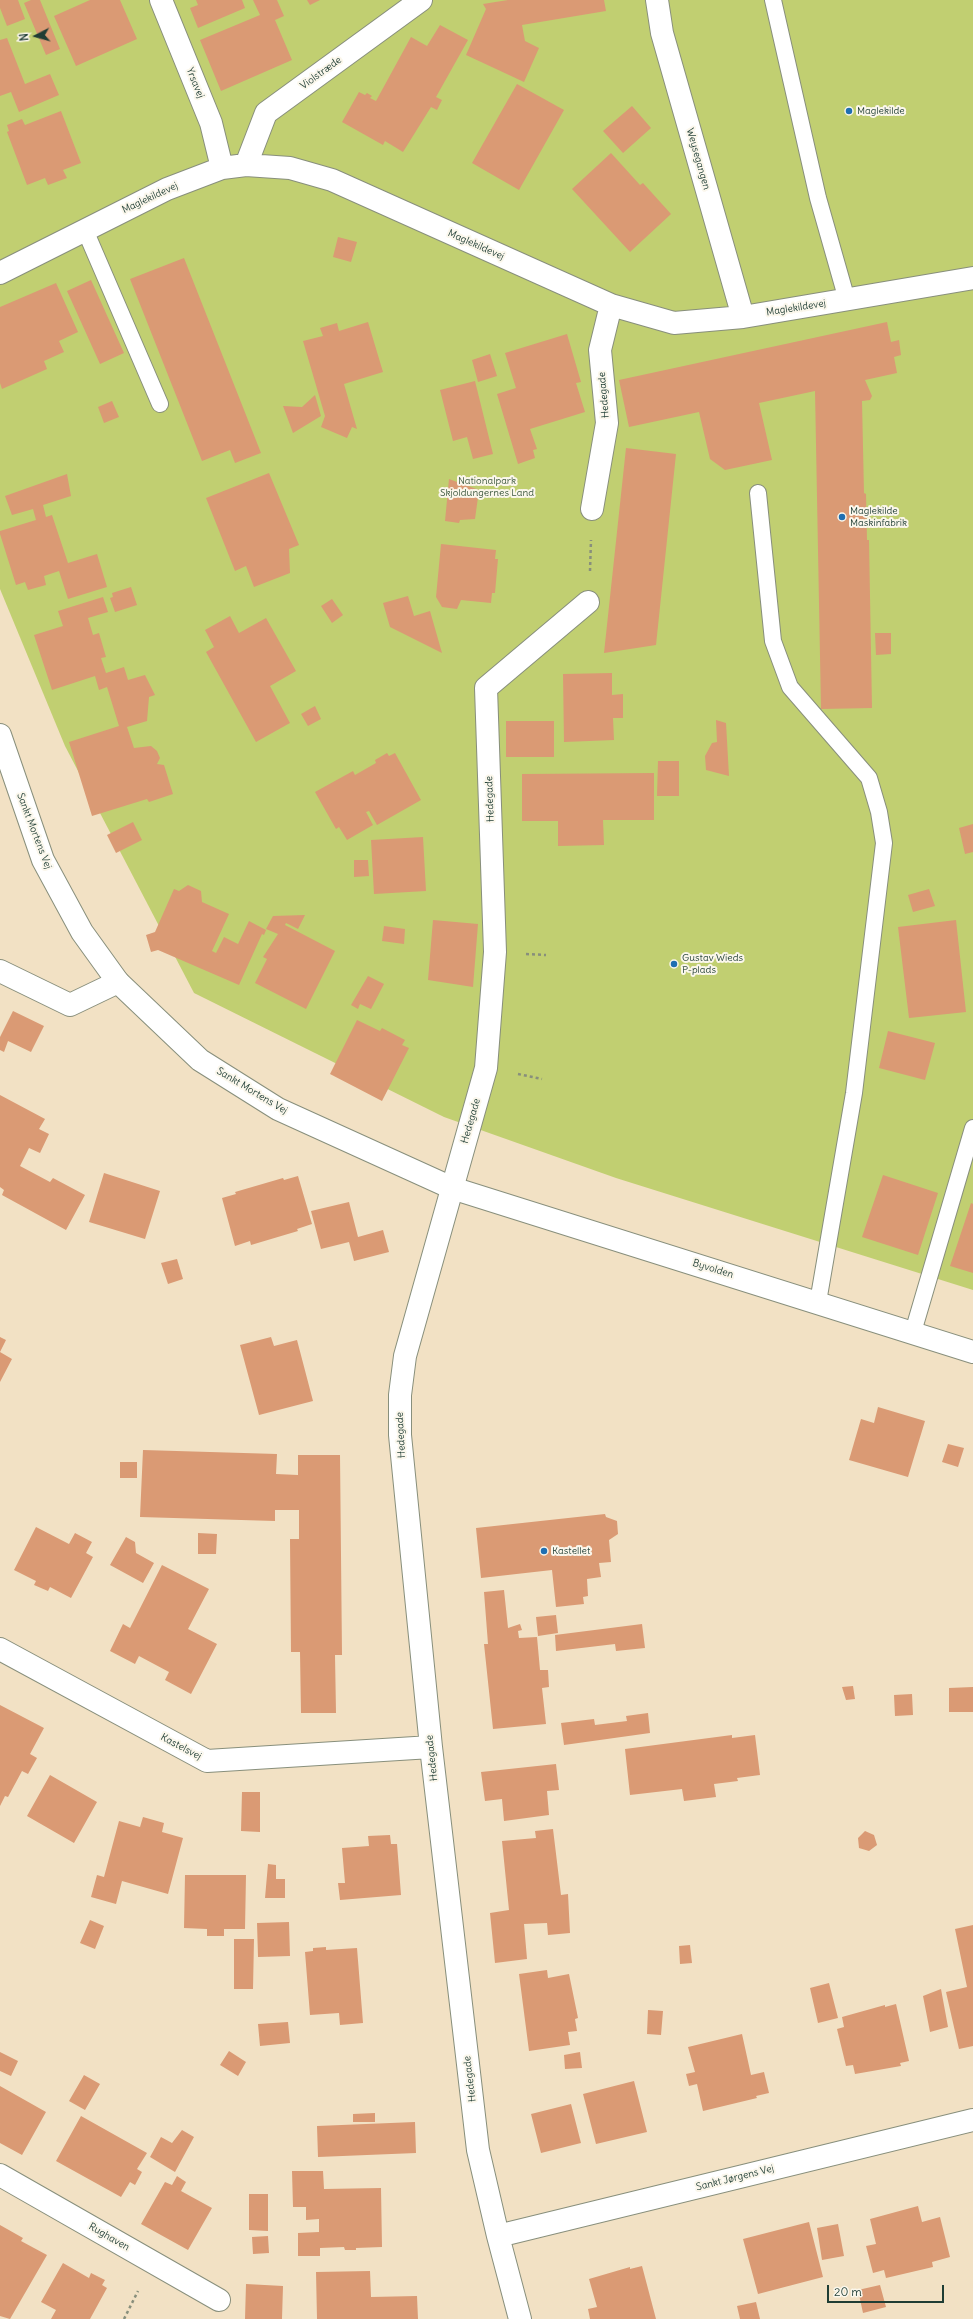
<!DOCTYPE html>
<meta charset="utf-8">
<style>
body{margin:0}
#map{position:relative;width:973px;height:2319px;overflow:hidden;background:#f2e1c4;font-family:Delius,sans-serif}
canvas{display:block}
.north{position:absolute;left:16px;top:16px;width:40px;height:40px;-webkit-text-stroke:3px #fbf7ec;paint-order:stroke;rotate:264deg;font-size:11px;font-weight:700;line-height:16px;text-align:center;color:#1f3d34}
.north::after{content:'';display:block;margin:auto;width:14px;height:18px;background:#1f3d34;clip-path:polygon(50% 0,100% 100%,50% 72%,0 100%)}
.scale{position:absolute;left:827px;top:2285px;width:117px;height:18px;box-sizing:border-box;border:2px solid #1f3d34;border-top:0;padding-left:5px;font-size:12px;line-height:14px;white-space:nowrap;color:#1f3d34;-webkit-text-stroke:3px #fbf7ec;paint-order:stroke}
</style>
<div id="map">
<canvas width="973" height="2319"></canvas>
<div class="north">N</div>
<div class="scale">20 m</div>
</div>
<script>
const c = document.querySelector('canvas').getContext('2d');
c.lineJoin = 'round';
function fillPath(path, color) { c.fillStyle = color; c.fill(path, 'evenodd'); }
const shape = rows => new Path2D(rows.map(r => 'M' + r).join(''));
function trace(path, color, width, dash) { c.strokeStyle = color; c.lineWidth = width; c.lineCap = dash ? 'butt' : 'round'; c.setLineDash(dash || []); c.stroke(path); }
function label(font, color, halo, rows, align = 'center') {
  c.font = font + ' Delius,sans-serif'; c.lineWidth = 4; c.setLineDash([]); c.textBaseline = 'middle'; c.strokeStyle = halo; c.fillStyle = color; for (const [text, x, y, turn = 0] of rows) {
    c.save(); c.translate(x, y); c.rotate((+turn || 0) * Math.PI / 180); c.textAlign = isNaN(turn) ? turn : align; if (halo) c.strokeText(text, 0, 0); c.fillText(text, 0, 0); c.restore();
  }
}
const green = shape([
 [0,0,973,0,973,1290,616,1178,444,1117,194,993,65,746,0,589]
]);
const building = shape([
 [0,0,18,0,25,19,7,26,0,8],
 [31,0,40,0,60,49,46,55,24,3],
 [90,0,120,0,137,39,76,66,54,16],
 [196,0,242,0,245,8,198,28,190,8,198,5],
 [253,0,277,0,284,16,275,20,292,60,221,91,200,40,260,15],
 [307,0,320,0,310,5],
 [508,0,604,0,606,11,522,25,525,41,539,48,524,82,466,55,486,9,483,4],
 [440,25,468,40,436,97,442,100,437,110,431,107,403,152,385,141,383,145,342,122,359,92,365,95,367,93,372,96,370,98,376,101,411,37,427,46],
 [7,38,25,84,50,74,59,95,19,112,11,92,0,96,0,40],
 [517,84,564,110,519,190,472,163],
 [632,106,651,128,623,153,603,131],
 [61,111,81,163,63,170,67,178,48,185,45,178,27,185,7,132,9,131,7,125,22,119,25,125],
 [611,153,640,185,643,183,671,214,630,252,572,189],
 [338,237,357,242,351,262,333,257],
 [184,258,261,453,235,463,230,450,202,461,130,279],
 [91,280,124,353,100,364,67,291],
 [56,283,78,332,59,341,64,352,44,361,47,369,2,389,0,383,0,307],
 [368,322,383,372,344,384,357,429,352,427,347,438,321,427,325,416,303,341,323,336,320,328,337,323,339,331],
 [887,322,891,342,899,340,901,355,894,357,897,373,865,380,872,396,870,400,862,401,864,493,866,494,867,540,869,540,872,708,821,709,815,391,759,403,772,460,725,470,710,459,699,412,629,427,619,380],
 [567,334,581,382,576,383,585,412,530,429,537,449,533,450,535,458,518,464,497,394,516,388,505,353],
 [490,354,497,376,478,382,472,360],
 [475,381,493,454,473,459,467,437,453,441,440,390],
 [315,395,321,416,293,433,283,406,302,407],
 [112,401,119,417,104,423,98,407],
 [626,448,676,454,656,645,604,653],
 [269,473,299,545,289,549,290,573,254,587,246,566,235,571,206,498],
 [67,474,71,496,43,505,46,517,52,515,68,563,97,554,107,587,68,599,59,571,44,576,46,585,28,590,25,582,16,585,0,534,0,531,36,520,33,509,12,515,5,496],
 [449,479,479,490,475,519,460,520,459,523,445,521],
 [441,544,496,550,495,559,498,559,495,593,492,593,491,603,461,600,457,609,442,607,436,597],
 [131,587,137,605,115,612,110,598,113,597,112,593],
 [408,596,414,616,430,611,442,653,390,627,383,603],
 [103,597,108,612,88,618,93,635,99,633,106,657,101,658,106,673,124,667,128,680,145,675,155,695,149,697,147,721,127,727,134,748,151,746,157,751,160,758,157,764,164,765,173,794,149,802,147,799,92,816,69,742,119,726,107,687,99,690,95,676,52,690,34,635,63,626,58,611],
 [332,599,343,615,332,623,321,606],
 [230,616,239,633,266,618,296,671,270,686,290,723,256,742,206,652,214,647,205,630],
 [875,633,891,633,891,654,876,655],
 [612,673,612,695,623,694,623,718,613,718,614,740,564,742,563,674],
 [315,706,321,719,308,726,301,714],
 [716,720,726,723,729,776,706,770,705,756,712,743,717,742],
 [506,721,554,721,554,757,506,757],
 [387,753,389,756,395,753,421,800,377,825,369,811,366,812,373,825,347,840,339,827,336,829,315,792,353,771,355,775,376,763,375,760],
 [658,761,679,761,679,796,657,796],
 [654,773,654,820,603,820,604,845,558,846,558,821,522,821,522,774],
 [133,822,142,840,116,853,107,835],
 [973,824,973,852,965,854,959,828],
 [423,837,426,891,374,894,371,840],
 [354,860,368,860,369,876,354,877],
 [188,885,201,891,202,902,229,914,212,951,216,953,224,937,238,944,249,921,266,930,264,935,262,934,239,985,158,950,151,952,146,935,155,932,174,889,179,891],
 [929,889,935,906,913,912,908,895],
 [305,915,298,929,286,923,285,925,335,951,306,1009,255,983,267,959,263,957,278,934,266,929,273,916],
 [433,920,478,924,473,987,428,980],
 [956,920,966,1012,909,1018,898,927],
 [384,926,405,929,404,944,382,941],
 [368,976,384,984,371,1009,360,1004,358,1009,351,1005],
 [13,1011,44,1026,31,1052,8,1041,4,1052,0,1050,0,1037],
 [357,1020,380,1031,382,1028,405,1040,402,1045,409,1048,382,1101,330,1074],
 [888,1031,935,1043,925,1080,879,1068],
 [0,1095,45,1119,39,1129,49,1134,40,1153,29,1148,20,1166,50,1182,53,1178,85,1195,66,1230,2,1195,4,1190,0,1187],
 [104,1173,160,1191,145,1239,89,1222],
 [883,1175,938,1193,918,1255,862,1237],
 [298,1176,312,1224,297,1229,298,1231,251,1245,250,1241,235,1246,222,1198,236,1194,235,1192,283,1178,284,1180],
 [349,1202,358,1237,383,1230,389,1252,354,1261,349,1242,321,1249,311,1211],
 [971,1203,973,1204,973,1273,950,1266],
 [177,1259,183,1279,168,1284,161,1263],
 [0,1337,6,1340,0,1352],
 [271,1337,274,1346,297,1340,313,1401,259,1415,240,1345],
 [0,1352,12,1359,0,1382],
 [878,1407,925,1421,908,1477,849,1460,861,1419,874,1423],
 [948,1444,964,1448,958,1467,942,1462],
 [143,1450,277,1454,276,1474,298,1475,298,1455,340,1455,342,1655,335,1655,336,1713,301,1713,300,1652,291,1652,290,1539,299,1539,299,1510,275,1510,275,1521,140,1517],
 [120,1462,137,1462,137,1478,120,1478],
 [605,1514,606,1517,617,1521,618,1534,609,1540,611,1562,599,1563,601,1577,587,1579,588,1596,583,1597,584,1604,556,1607,552,1570,481,1578,476,1528],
 [36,1527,69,1544,75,1533,92,1542,86,1553,93,1557,71,1598,50,1587,48,1591,34,1585,36,1581,14,1570],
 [198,1533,217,1534,216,1554,198,1554],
 [126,1537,135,1542,136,1553,154,1563,143,1583,110,1565],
 [162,1565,209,1589,188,1629,217,1644,191,1694,165,1680,169,1672,139,1656,135,1664,110,1651,123,1624,130,1628],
 [504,1590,508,1628,520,1624,522,1630,518,1631,519,1638,537,1637,540,1670,548,1670,549,1687,542,1688,546,1724,493,1729,484,1644,488,1644,484,1592],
 [556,1615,558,1633,538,1636,536,1617],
 [642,1624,645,1648,616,1651,615,1644,556,1651,555,1635],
 [853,1686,855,1699,846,1700,842,1687],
 [973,1687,973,1712,949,1712,949,1688],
 [912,1694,913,1715,895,1716,894,1695],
 [0,1705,44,1728,30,1754,37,1758,28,1774,22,1771,8,1797,5,1796,0,1806],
 [648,1713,650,1733,564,1745,561,1723,594,1719,595,1725,627,1721,626,1716],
 [732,1735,732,1738,755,1735,760,1775,737,1778,738,1781,714,1784,716,1797,684,1801,682,1789,630,1795,625,1749],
 [556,1764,559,1790,547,1791,549,1815,504,1821,502,1799,485,1801,481,1772],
 [50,1775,97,1802,74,1843,27,1816],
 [242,1792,260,1792,260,1832,241,1831],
 [143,1817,164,1823,162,1832,183,1838,168,1894,122,1881,116,1904,91,1897,97,1875,104,1877,119,1821,140,1827],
 [553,1829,561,1895,568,1894,570,1933,548,1935,547,1923,524,1924,527,1959,495,1963,490,1913,509,1910,502,1841,536,1838,535,1831],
 [865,1831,874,1835,877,1845,869,1851,859,1848,858,1838],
 [390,1835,391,1844,397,1844,401,1895,340,1900,338,1883,345,1883,342,1848,369,1846,368,1836],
 [268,1864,276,1865,276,1879,285,1879,285,1898,265,1898],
 [185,1875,246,1875,245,1929,224,1929,224,1936,207,1936,207,1929,184,1928],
 [90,1920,104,1926,95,1949,80,1943],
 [289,1922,290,1956,258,1957,257,1923],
 [973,1925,973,2046,959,2049,946,1992,967,1987,955,1929],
 [234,1939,254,1939,253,1989,234,1989],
 [690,1945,692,1963,680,1964,679,1946],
 [326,1947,326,1950,357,1948,363,2023,340,2025,339,2013,310,2015,305,1952,313,1951,313,1948],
 [547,1970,548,1978,569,1974,578,2018,575,2019,577,2031,568,2032,570,2045,529,2051,519,1974],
 [829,1983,838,2018,818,2023,810,1988],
 [941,1989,948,2027,930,2032,923,1996],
 [896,2004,909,2061,900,2063,901,2066,855,2074,853,2065,846,2066,837,2029,844,2027,842,2017,885,2005,885,2007],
 [648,2010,663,2011,661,2035,647,2034],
 [288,2022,290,2043,260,2046,258,2024],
 [742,2034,751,2075,764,2072,769,2093,756,2096,757,2098,703,2111,697,2084,689,2086,686,2074,695,2072,688,2047],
 [229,2051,246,2062,238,2076,220,2065],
 [0,2052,18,2061,11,2076,0,2071],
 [580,2052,582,2068,565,2069,564,2055],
 [84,2075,100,2084,85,2110,69,2101],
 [634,2081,647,2132,596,2144,583,2094],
 [0,2086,46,2112,22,2155,0,2143],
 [571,2104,581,2143,541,2153,531,2114],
 [375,2113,375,2122,353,2122,353,2114],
 [81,2116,147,2153,137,2169,142,2172,135,2185,130,2182,121,2197,56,2161],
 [415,2122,416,2153,318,2157,317,2126],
 [182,2130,194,2137,175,2172,150,2157,161,2137,172,2143],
 [292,2171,323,2171,324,2189,381,2188,382,2247,356,2248,356,2250,345,2250,344,2247,320,2248,320,2256,298,2256,298,2233,319,2232,319,2219,306,2220,306,2207,293,2207],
 [177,2176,186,2182,181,2191,212,2208,188,2250,141,2224,165,2182,172,2185],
 [249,2194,268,2194,268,2231,249,2230],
 [918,2206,922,2222,940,2217,950,2257,932,2262,933,2267,886,2278,884,2270,873,2273,866,2246,876,2244,870,2219],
 [809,2222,823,2277,758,2294,743,2239],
 [838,2224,844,2256,822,2260,817,2228],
 [0,2225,23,2238,21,2241,47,2255,10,2319,0,2316],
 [268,2236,269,2253,253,2254,252,2237],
 [63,2263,89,2278,91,2273,105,2280,102,2285,107,2288,90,2319,51,2319,56,2310,41,2302],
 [642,2266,656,2319,590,2319,588,2309,597,2307,589,2279,630,2267,630,2269],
 [370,2271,371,2297,417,2296,418,2319,317,2319,316,2272],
 [246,2284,283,2286,282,2319,245,2319],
 [880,2285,886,2307,863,2313,858,2290],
 [756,2302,760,2319,740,2319,737,2306]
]);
const path = shape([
 [590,571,591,540],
 [526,954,546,955],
 [518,1074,542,1079],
 [124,2319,138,2291]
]);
const service = shape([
 [773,0,818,198,847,300],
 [85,230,160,404],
 [758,493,773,641,790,687,869,778,879,812,884,843,854,1093,818,1302],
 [913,1332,973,1128]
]);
const minor = shape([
 [161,0,211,123,222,168],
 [657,0,662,33,743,317],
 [246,165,266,113,421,0],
 [0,273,167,189,222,168,246,165,290,168,332,180,611,305,674,323,743,317,973,278],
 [592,509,607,423,600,350,611,305],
 [0,971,70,1005,118,982],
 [0,1649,207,1761,431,1747],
 [0,2175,219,2300],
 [498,2236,973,2120],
 [520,2319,498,2236,478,2150,431,1747,400,1435,400,1395,405,1356,486,1068,495,952,486,688,588,602]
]);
const secondary = shape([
 [0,735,43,860,82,932,118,982,200,1060,278,1109,452,1188,973,1352]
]);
const markers = [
 [849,111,4,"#1f6fb2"],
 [842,517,4,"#1f6fb2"],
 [674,964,4,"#1f6fb2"],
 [544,1551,4,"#1f6fb2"]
];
const streetNames = [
 ["Violstræde",321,73,-36],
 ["Yrsavej",195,83,68],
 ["Weysegangen",698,159,74],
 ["Maglekildevej",150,198,-25],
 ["Maglekildevej",476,245,24],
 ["Maglekildevej",796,308,-9],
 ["Hedegade",604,395,-95],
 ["Hedegade",490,799,-92],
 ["Sankt Mortens Vej",34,831,69],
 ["Sankt Mortens Vej",252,1091,31],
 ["Hedegade",471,1121,-74],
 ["Byvolden",713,1269,17],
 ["Hedegade",401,1435,-93],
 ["Kastelsvej",181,1747,28],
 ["Hedegade",432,1758,-96],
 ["Hedegade",470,2079,-97],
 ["Sankt Jørgens Vej",735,2178,-14],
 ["Rughaven",109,2237,30]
];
const poiNames = [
 ["Maglekilde",857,111],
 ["Maglekilde",850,511],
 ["Maskinfabrik",850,523],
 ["Gustav Wieds",682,958],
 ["P-plads",682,970],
 ["Kastellet",552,1551]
];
const parkNames = [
 ["Nationalpark",487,481],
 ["Skjoldungernes Land",487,493]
];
fillPath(green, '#c1cf71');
fillPath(building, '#da9a74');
trace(service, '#888f7c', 18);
trace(minor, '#888f7c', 24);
trace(secondary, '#888f7c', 24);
trace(path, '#888f7c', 2.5, [3, 3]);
trace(service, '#fff', 16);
trace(minor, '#fff', 22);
trace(secondary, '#fff', 22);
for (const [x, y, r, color] of markers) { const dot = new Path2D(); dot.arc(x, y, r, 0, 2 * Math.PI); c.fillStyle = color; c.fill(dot); trace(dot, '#fbf7ec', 1.5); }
label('10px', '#1f3d34', '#fbf7ec', streetNames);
label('10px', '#1f3d34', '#fbf7ec', poiNames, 'left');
label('10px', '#3f5a40', '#fbf7ec', parkNames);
</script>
